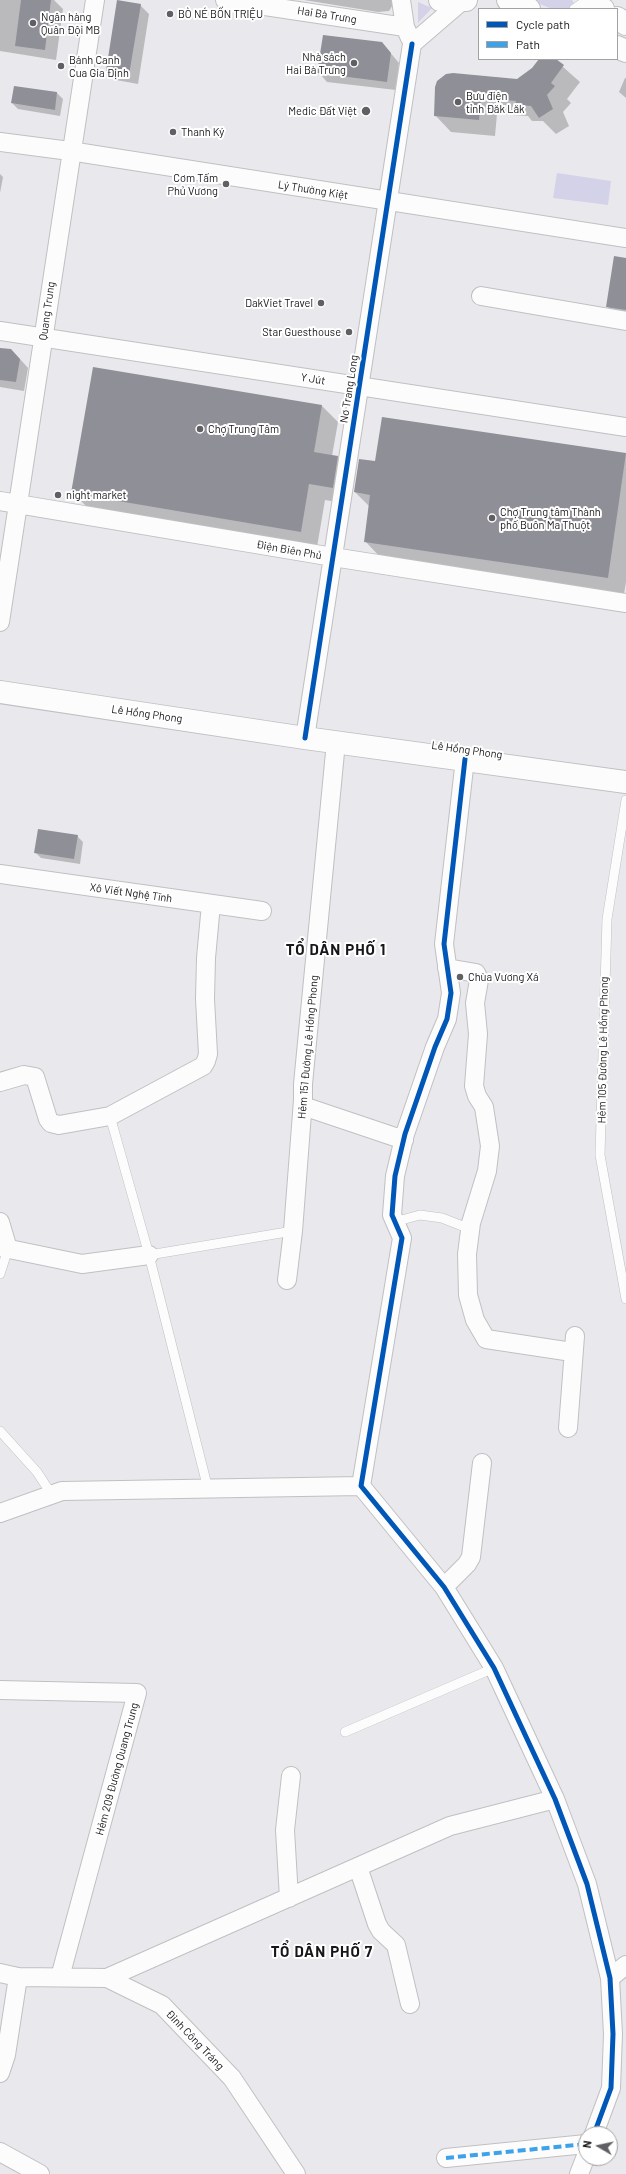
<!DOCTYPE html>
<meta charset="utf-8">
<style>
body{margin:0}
#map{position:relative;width:626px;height:2174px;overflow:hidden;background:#e9e9ed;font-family:Barlow,sans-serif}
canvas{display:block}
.legend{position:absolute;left:478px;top:8px;width:140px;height:52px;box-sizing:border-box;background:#fff;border:1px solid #a2a2a3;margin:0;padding:5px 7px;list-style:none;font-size:12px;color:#17171a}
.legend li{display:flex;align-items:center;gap:8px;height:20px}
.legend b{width:20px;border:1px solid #a2a2a3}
.north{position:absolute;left:578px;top:2126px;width:40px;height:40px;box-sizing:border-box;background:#fff;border:1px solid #a2a2a3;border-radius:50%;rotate:279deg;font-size:11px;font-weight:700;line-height:16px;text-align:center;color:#17171a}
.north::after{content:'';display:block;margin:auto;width:14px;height:18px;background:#606064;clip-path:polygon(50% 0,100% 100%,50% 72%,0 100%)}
</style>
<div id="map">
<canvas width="626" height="2174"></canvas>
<ul class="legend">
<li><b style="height:5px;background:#0057b8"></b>Cycle path</li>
<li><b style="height:5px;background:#3da2ea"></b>Path</li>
</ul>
<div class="north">N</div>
</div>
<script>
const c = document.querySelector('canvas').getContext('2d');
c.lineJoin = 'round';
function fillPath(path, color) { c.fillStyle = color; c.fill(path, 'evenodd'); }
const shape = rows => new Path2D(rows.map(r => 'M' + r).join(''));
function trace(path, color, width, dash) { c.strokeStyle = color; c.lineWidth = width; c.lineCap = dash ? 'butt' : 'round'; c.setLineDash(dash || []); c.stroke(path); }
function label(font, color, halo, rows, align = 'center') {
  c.font = font + ' Barlow,sans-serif'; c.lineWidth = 4; c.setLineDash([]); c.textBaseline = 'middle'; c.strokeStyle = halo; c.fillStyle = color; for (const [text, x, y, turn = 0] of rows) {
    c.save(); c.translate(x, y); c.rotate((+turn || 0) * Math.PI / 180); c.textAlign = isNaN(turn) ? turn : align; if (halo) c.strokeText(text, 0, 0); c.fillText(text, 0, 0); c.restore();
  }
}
const green = shape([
 [530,0,572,0,576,6,571,9,552,9],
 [418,2,432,8,418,23],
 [557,173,611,181,608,205,553,198]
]);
const shadow = shape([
 [0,0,54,0,63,9,56,60,0,51],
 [304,0,396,0,389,11,378,12],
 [140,5,149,14,138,84,116,80,107,71],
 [382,43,399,63,396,90,327,82,319,73],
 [540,59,554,59,580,82,567,99,571,103,563,112,569,126,556,134,543,121,532,121,528,116,497,114,495,136,451,132,435,115,517,80,532,69],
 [625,78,626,78,626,98,619,92],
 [15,87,57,93,63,99,60,116,18,109,12,103],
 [0,174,3,177,0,193],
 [626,259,626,319,618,318,607,306],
 [0,349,20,359,28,368,24,391,0,387],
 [322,406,338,422,332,456,337,457,354,473,349,504,325,500,317,547,89,509,73,493],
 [383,418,626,454,626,582,624,594,381,558,365,541,369,506,355,492,376,463],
 [77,836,83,842,80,864,41,858,35,852]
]);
const building = shape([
 [21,0,51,0,45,50,15,46],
 [117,0,141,4,129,75,106,71],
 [323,35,382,42,391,53,387,82,317,73],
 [539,59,556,59,564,65,551,83,555,86,547,95,553,109,539,118,531,106,515,105,516,101,481,98,479,120,434,116,435,87,437,81,446,74,453,73,517,79,532,68],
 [14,86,57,92,55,110,11,103],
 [614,256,626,258,626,310,606,307],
 [0,348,11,349,20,359,16,382,0,380],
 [93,367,322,405,314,452,338,456,333,488,309,484,301,532,71,493],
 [382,417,626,453,608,578,364,542,370,495,354,492,359,459,375,461],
 [38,829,78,835,74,859,34,853]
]);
const service = shape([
 [574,9,587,0],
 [626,800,607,919,600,1155,626,1299],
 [110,1116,149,1255,208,1489],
 [394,1222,420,1215,442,1218,470,1229],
 [149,1255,293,1231],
 [0,1274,8,1249],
 [0,1431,37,1472,52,1495],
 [345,1732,494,1668]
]);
const minor = shape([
 [225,0,405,27],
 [401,0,405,27,410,38],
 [412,44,462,1],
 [0,142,70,151,626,238],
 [481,296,626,321],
 [0,331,626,427],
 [0,501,333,557,626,603],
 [0,622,95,0],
 [305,738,412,44],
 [465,759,444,944,451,993,447,1019,435,1047,405,1134,395,1176,392,1215,402,1238,361,1486,444,1587,494,1668,555,1799,587,1884,610,1978,613,2034,611,2088,594,2134],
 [0,874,262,911],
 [447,968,476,973,479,980,475,1003,478,1034,474,1086,477,1096,484,1107,490,1146,487,1171,471,1223,467,1254,468,1295,475,1320,486,1339,572,1352],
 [0,1082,24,1075,35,1077,48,1119,51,1123,59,1125,110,1116,203,1066,206,1061,208,1054,205,999,206,958,211,904],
 [303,1106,404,1140],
 [0,1222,8,1249],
 [0,1247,82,1264,149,1255],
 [287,1280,293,1231,303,1100,303,1084,336,742],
 [568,1428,575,1336],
 [0,1513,62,1491,361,1486],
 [444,1587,467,1564,471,1557,482,1463],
 [0,1690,137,1693,60,1977],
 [358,1867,377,1924,381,1931,396,1945,410,2004],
 [289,1898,285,1830,291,1776],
 [0,1973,18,1977,107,1978,162,2005,232,2078,296,2174],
 [107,1978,450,1826,555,1799],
 [610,1978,626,1965],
 [0,2073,6,2055,18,1977],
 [0,2152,40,2174],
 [446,2158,586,2144],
 [579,2174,586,2156]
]);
const tertiary = shape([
 [0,692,305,738,626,782]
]);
const primary = shape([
 [440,0,466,0],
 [508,0,529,9],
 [590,0,603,9],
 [617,18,626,24],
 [617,47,626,51]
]);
const quiet = shape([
 [446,2158,586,2144]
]);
const cycleway = shape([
 [305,738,412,44],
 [465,759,444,944,451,993,447,1019,435,1047,405,1134,395,1176,392,1215,402,1238,361,1486,444,1587,494,1668,555,1799,587,1884,610,1978,613,2034,611,2088,594,2134]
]);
const markers = [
 [170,14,4,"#606064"],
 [33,23,4,"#606064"],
 [354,63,4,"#606064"],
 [61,66,4,"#606064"],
 [458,102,4,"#606064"],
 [366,111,5,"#606064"],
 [173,132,4,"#606064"],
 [226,184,4,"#606064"],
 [321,303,4,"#606064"],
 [349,332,4,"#606064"],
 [200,429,4,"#606064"],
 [58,495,4,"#606064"],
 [492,518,4,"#606064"],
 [460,977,4,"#606064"]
];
const poiNames = [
 ["BÒ NÉ BỐN TRIỆU",178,14],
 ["Ngân hàng",41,17],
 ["Quân Đội MB",41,30],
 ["Nhà sách",346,57,"right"],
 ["Hai Bà Trưng",346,70,"right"],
 ["Bánh Canh",69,60],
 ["Cua Gia Định",69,73],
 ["Bưu điện",466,96],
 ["tỉnh Đăk Lăk",466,109],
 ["Medic Đất Việt",357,111,"right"],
 ["Thanh Ký",181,132],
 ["Cơm Tấm",218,178,"right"],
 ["Phủ Vương",218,191,"right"],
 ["DakViet Travel",313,303,"right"],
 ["Star Guesthouse",341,332,"right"],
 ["Chợ Trung Tâm",208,429],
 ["night market",66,495],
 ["Chợ Trung tâm Thành",500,512],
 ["phố Buôn Ma Thuột",500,525],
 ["Chùa Vương Xá",468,977]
];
const streetNames = [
 ["Hai Bà Trưng",327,15,9],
 ["Lý Thường Kiệt",313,190,9],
 ["Quang Trung",47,311,-82],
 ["Y Jút",313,379,9],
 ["Nơ Trang Long",349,389,-81],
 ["Điện Biên Phủ",289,550,10],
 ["Lê Hồng Phong",147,714,8],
 ["Lê Hồng Phong",467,750,8],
 ["Xô Viết Nghệ Tĩnh",131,893,8],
 ["Hẻm 151 Đường Lê Hồng Phong",308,1047,-85],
 ["Hẻm 105 Đường Lê Hồng Phong",603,1050,-89],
 ["Hẻm 209 Đường Quang Trung",117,1769,-75],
 ["Đinh Công Tráng",195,2040,46]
];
const districtNames = [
 ["TỔ DÂN PHỐ 1",336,950],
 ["TỔ DÂN PHỐ 7",322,1952]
];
fillPath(green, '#d3d2e8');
fillPath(shadow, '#0003');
fillPath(building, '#8f8f98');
trace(service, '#c0c0c3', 10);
trace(minor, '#c0c0c3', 20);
trace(tertiary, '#c0c0c3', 24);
trace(primary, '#c0c0c3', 24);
trace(service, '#fcfcfc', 9);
trace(minor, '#fcfcfc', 18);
trace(tertiary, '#fcfcfc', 22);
trace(primary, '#fcfcfc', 22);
trace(quiet, '#3da2ea', 4, [8, 4]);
trace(cycleway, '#0057b8', 5);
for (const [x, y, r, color] of markers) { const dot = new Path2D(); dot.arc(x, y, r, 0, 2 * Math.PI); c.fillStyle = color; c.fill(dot); trace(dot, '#fff', 1.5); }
label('11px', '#17171a', '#fff', poiNames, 'left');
label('11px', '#17171a', '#fff', streetNames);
c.letterSpacing = '1px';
label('bold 15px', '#17171a', '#fff', districtNames);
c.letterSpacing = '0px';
</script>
